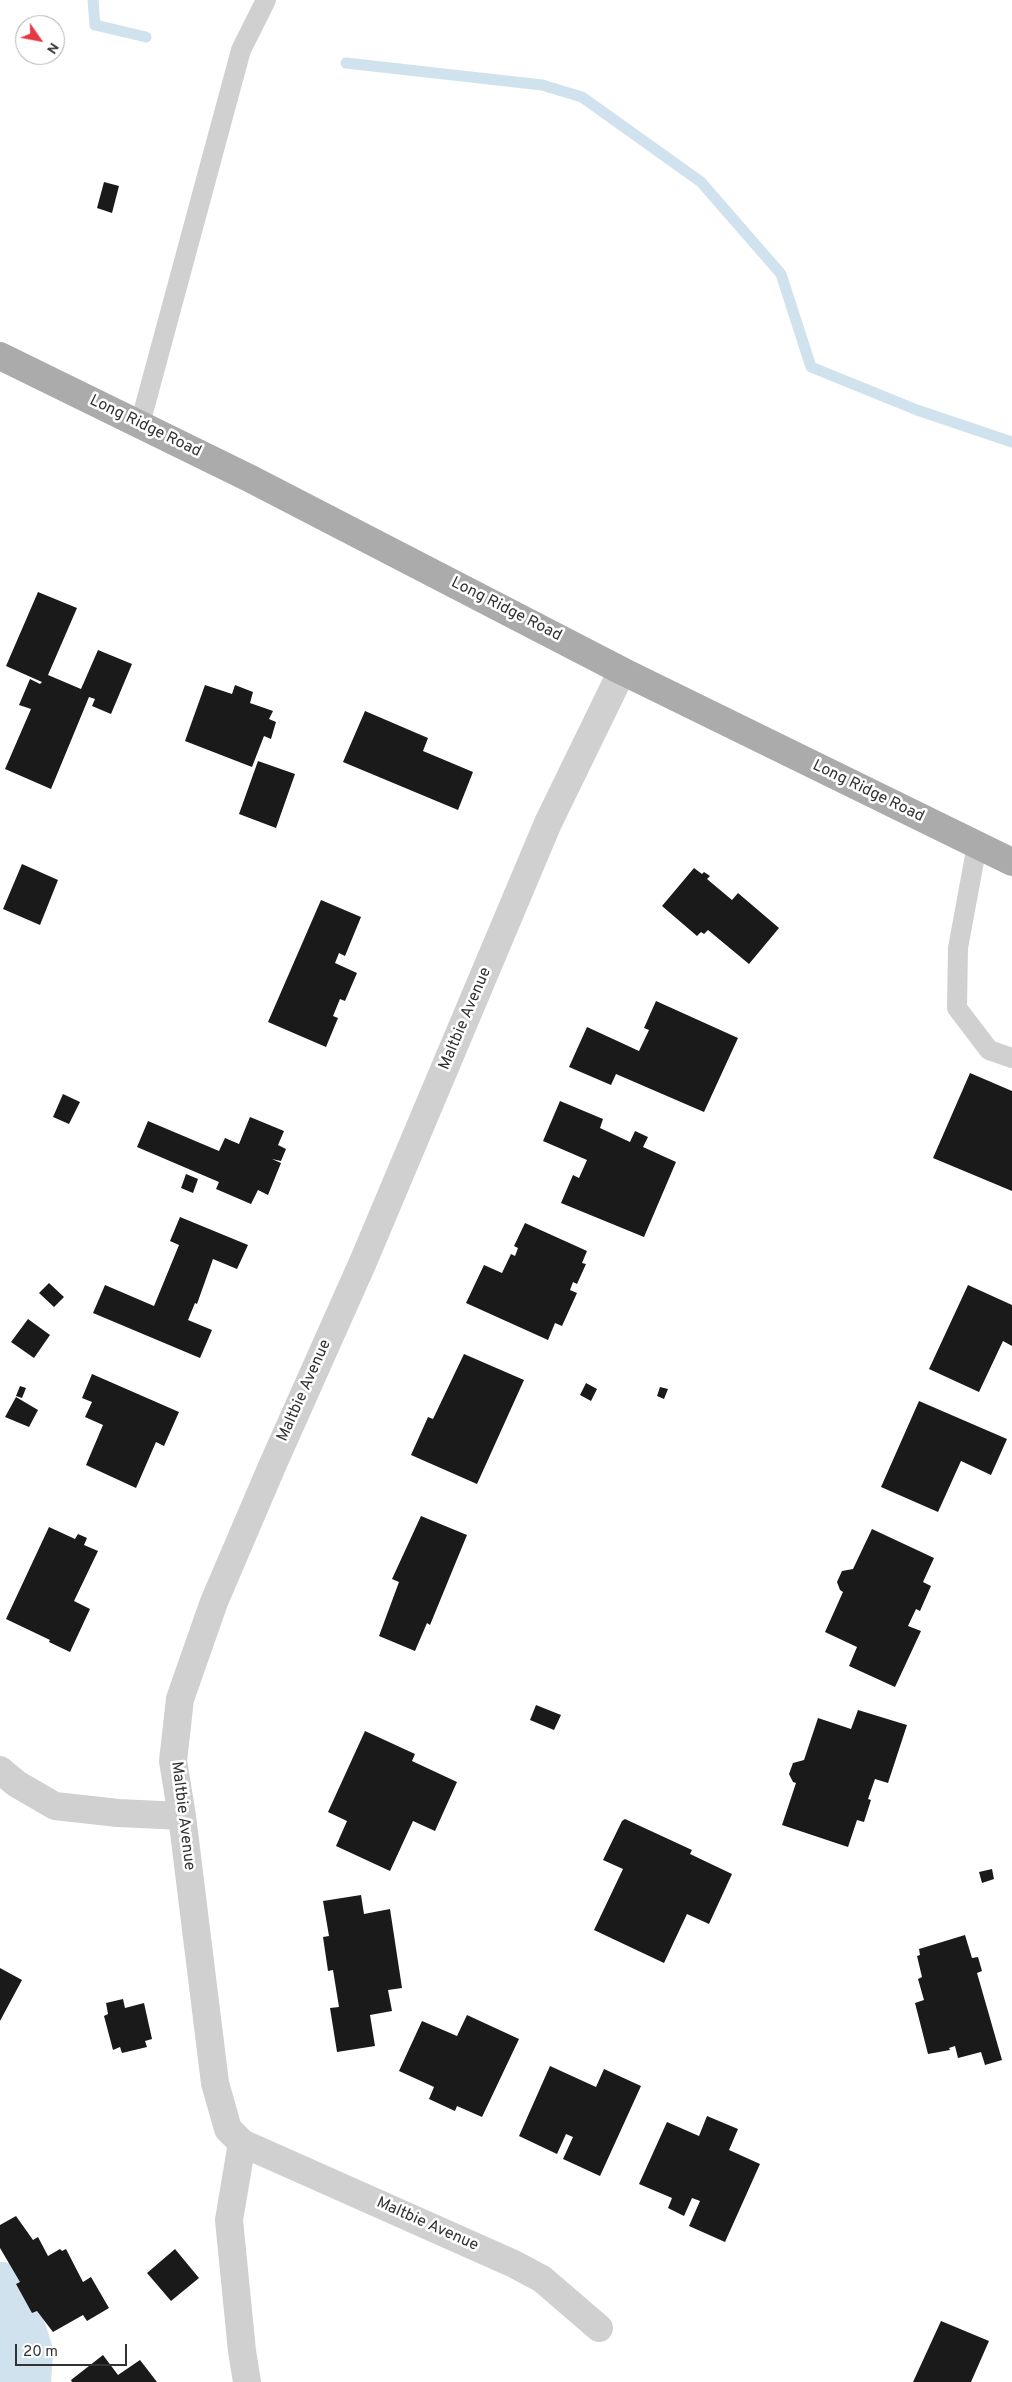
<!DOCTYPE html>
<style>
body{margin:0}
#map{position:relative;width:1012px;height:2382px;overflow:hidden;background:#fff;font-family:Overpass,sans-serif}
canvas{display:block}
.north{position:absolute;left:15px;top:15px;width:50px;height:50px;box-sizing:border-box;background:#fff;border:1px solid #adadad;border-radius:50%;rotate:123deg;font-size:14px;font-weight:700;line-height:20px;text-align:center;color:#333}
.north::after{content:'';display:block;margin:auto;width:18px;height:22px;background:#e63946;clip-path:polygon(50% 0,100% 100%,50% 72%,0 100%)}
.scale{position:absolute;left:15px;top:2344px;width:112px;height:22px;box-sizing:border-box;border:2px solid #333;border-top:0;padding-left:6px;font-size:15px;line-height:18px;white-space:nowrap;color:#333;-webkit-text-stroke:4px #fff;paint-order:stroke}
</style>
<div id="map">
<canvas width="1012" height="2382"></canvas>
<div class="north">N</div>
<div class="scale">20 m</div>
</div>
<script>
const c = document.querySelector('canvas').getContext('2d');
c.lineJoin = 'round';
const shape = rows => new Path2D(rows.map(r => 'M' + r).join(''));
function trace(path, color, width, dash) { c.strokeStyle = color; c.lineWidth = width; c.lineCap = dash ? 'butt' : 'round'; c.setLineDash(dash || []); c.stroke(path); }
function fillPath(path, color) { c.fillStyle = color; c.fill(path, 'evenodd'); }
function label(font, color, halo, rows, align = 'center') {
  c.font = font + ' Overpass,sans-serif'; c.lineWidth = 5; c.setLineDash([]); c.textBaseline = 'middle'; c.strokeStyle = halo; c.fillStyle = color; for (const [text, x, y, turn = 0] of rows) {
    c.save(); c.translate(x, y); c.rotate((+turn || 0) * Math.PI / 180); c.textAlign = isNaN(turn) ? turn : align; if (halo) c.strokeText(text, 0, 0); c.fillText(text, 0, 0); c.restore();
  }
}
const stream = shape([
 [93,0,95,25,146,37],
 [346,63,542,85,582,97,701,182,781,274,811,367,917,410,1012,442]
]);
const river = shape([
 [0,2296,19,2353,17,2382]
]);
const building = shape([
 [104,182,119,186,112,213,97,208],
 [38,592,77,608,48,675,81,689,98,650,132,664,111,714,92,706,95,699,89,697,51,789,5,769,31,709,19,705,30,679,40,684,42,682,6,666],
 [205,685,232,694,235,685,253,692,250,703,273,711,269,719,276,722,271,739,264,736,252,767,185,741],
 [365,711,428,738,423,751,473,772,458,810,343,762],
 [258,761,295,774,276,828,239,814],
 [22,864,58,880,40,925,3,909],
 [694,868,702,874,704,872,710,876,707,879,732,900,738,893,779,928,749,964,708,930,704,934,701,932,697,936,662,906],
 [321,900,361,917,345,956,339,953,335,963,357,973,345,1001,340,999,333,1016,338,1018,326,1047,268,1022],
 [656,1001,738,1038,704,1112,616,1074,611,1085,569,1067,587,1027,639,1051,649,1030,644,1028],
 [970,1073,1012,1091,1012,1191,933,1158],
 [63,1094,80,1102,69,1124,53,1117],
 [560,1101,603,1119,600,1128,630,1142,635,1131,648,1137,643,1147,676,1162,644,1237,561,1203,573,1175,579,1178,587,1160,543,1141],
 [250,1117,284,1131,278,1145,286,1149,281,1161,272,1159,281,1163,268,1195,258,1190,251,1204,216,1189,219,1182,137,1147,148,1121,219,1151,225,1138,239,1144],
 [186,1174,198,1179,193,1193,181,1188],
 [180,1217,248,1245,237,1269,213,1259,197,1304,195,1303,188,1320,212,1330,200,1358,93,1313,105,1285,154,1306,179,1245,170,1241],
 [525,1223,587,1251,582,1263,586,1264,577,1284,573,1282,570,1290,577,1293,562,1326,555,1323,548,1340,466,1303,484,1265,502,1273,511,1254,515,1256,518,1248,514,1246],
 [49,1283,64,1297,54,1307,39,1293],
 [968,1285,1012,1305,1012,1346,1003,1341,979,1392,929,1369],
 [28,1319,50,1335,34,1358,11,1342],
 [464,1354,524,1380,477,1484,411,1455,428,1417,433,1419],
 [92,1374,179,1412,164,1446,156,1442,136,1488,86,1465,103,1425,85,1417,92,1402,82,1398],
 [586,1383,597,1389,591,1401,580,1395],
 [20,1386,26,1388,22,1398,16,1396],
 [660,1387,668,1389,664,1399,657,1396],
 [16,1397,38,1410,29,1427,5,1417],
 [919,1401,1007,1439,991,1475,961,1461,938,1512,881,1487],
 [421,1516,467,1535,430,1625,427,1623,415,1651,379,1636,399,1582,392,1579],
 [49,1527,75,1539,78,1534,87,1538,84,1545,98,1551,74,1601,90,1609,70,1652,49,1642,50,1640,6,1619],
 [872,1529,934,1558,923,1582,931,1586,920,1611,916,1609,908,1626,921,1631,895,1687,849,1666,857,1647,825,1632,843,1592,840,1590,837,1582,842,1571,853,1569],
 [536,1705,561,1715,554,1730,530,1720],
 [858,1710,907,1725,888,1783,875,1779,868,1799,871,1800,864,1822,857,1820,848,1847,782,1825,796,1783,793,1782,789,1774,793,1763,804,1760,818,1718,851,1729],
 [365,1731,415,1754,412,1761,457,1782,435,1831,413,1821,390,1871,336,1846,347,1821,328,1812],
 [625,1819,692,1850,690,1854,732,1874,709,1924,687,1914,664,1963,594,1930,623,1869,603,1860,622,1821],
 [992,1869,994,1879,982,1883,979,1872],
 [361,1895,364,1914,390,1909,402,1988,388,1990,392,2011,370,2015,375,2046,337,2052,330,2008,339,2007,333,1970,328,1971,323,1937,329,1936,323,1901],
 [965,1935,972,1958,978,1957,982,1971,977,1973,1002,2060,985,2065,981,2052,958,2058,955,2046,949,2048,950,2050,928,2054,915,2003,924,2000,918,1979,922,1977,917,1956,920,1955,919,1949],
 [0,1968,22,1980,0,2021],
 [123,1999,125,2008,144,2003,152,2039,145,2041,147,2047,122,2053,120,2047,113,2050,104,2016,108,2014,106,2003],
 [467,2015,519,2039,482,2117,457,2106,455,2111,429,2099,434,2087,399,2071,422,2021,457,2036],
 [550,2066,596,2087,604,2069,641,2086,600,2176,563,2159,573,2137,566,2134,557,2154,519,2136],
 [707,2116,738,2129,729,2150,760,2164,725,2242,689,2226,700,2201,692,2198,684,2216,668,2208,672,2198,639,2184,667,2122,699,2136],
 [16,2216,33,2240,38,2237,48,2256,60,2249,62,2251,66,2249,83,2282,91,2277,109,2308,87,2321,83,2315,53,2332,37,2311,32,2313,16,2284,20,2282,0,2248,0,2225],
 [175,2249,199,2278,171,2301,147,2273],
 [941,2321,989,2341,971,2382,913,2382],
 [103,2355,118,2375,140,2360,157,2382,72,2382,71,2380]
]);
const service = shape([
 [140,424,241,50,266,0],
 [977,845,958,948,957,1008,989,1050,1012,1058]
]);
const minor = shape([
 [0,1770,17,1784,55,1806,118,1813,182,1816],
 [242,2143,229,2220,242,2351,247,2382],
 [599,2328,542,2279,514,2264,242,2143,228,2129,215,2083,182,1816,173,1761,180,1699,214,1602,273,1464,363,1262,548,823,622,671]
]);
const primary = shape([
 [0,356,251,479,622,671,1012,862]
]);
const streetNames = [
 ["Long Ridge Road",145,427,26],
 ["Long Ridge Road",506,610,27],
 ["Long Ridge Road",868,792,26],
 ["Maltbie Avenue",466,1019,-67],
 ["Maltbie Avenue",305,1391,-66],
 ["Maltbie Avenue",182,1816,83],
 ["Maltbie Avenue",427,2225,24]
];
trace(stream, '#cfe2ee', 11);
trace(river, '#cfe2ee', 68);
fillPath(building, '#1a1a1a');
trace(service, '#d0d0d0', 20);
trace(minor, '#d0d0d0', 28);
trace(primary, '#ababab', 28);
label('16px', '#333', '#fff', streetNames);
</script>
